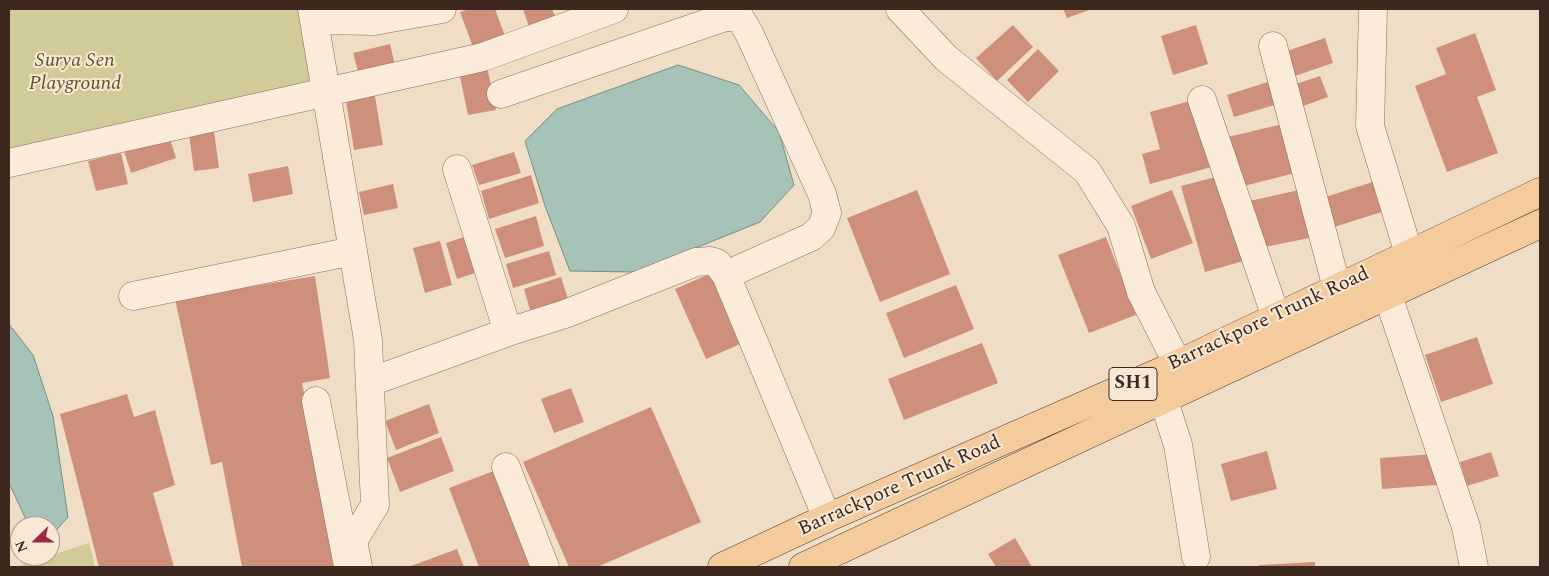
<!DOCTYPE html>
<style>
body{margin:0}
#map{position:relative;width:1549px;height:576px;overflow:hidden;background:#f0ddc6;font-family:Spectral,serif}
canvas{display:block}
.frame{position:absolute;inset:0;border:10px solid #3c281f;pointer-events:none}
.north{position:absolute;left:10px;top:516px;width:50px;height:50px;box-sizing:border-box;background:#f7e8d6;border:1px solid #ac9b8d;border-radius:50%;rotate:248deg;font-size:14px;font-weight:700;line-height:20px;text-align:center;color:#3c281f}
.north::after{content:'';display:block;margin:auto;width:18px;height:22px;background:#9d293c;clip-path:polygon(50% 0,100% 100%,50% 72%,0 100%)}
</style>
<div id="map">
<canvas width="1549" height="576"></canvas>
<div class="frame"></div>
<div class="north">N</div>
</div>
<script>
const c = document.querySelector('canvas').getContext('2d');
c.lineJoin = 'round';
function fillPath(path, color) { c.fillStyle = color; c.fill(path, 'evenodd'); }
const shape = rows => new Path2D(rows.map(r => 'M' + r).join(''));
function trace(path, color, width, dash) { c.strokeStyle = color; c.lineWidth = width; c.lineCap = dash ? 'butt' : 'round'; c.setLineDash(dash || []); c.stroke(path); }
function label(font, color, halo, rows, align = 'center') {
  c.font = font + ' Spectral,serif'; c.lineWidth = 4; c.setLineDash([]); c.textBaseline = 'middle'; c.strokeStyle = halo; c.fillStyle = color; for (const [text, x, y, turn = 0] of rows) {
    c.save(); c.translate(x, y); c.rotate((+turn || 0) * Math.PI / 180); c.textAlign = isNaN(turn) ? turn : align; if (halo) c.strokeText(text, 0, 0); c.fillText(text, 0, 0); c.restore();
  }
}
const green = shape([
 [9,9,305,9,318,84,9,154],
 [89,543,95,567,17,567,22,565]
]);
const water = shape([
 [678,65,739,85,779,132,794,185,760,222,636,272,570,271,545,206,525,141,557,109,678,65],
 [9,324,33,355,53,416,68,517,52,535,50,534,50,526,29,526,9,483,9,324]
]);
const building = shape([
 [469,9,495,9,505,36,473,47,460,12],
 [523,9,552,9,556,18,529,27],
 [1063,9,1092,9,1067,18],
 [1013,25,1033,47,997,81,976,58],
 [1196,25,1208,64,1173,75,1161,36],
 [1475,33,1496,90,1477,97,1498,153,1447,172,1415,86,1446,74,1436,48],
 [1325,38,1333,63,1289,78,1281,53],
 [390,44,395,65,359,75,353,53],
 [1038,49,1059,71,1028,102,1007,80],
 [487,66,496,110,468,115,459,72],
 [1320,76,1328,97,1295,109,1287,87],
 [1271,81,1278,104,1234,117,1227,95],
 [375,96,383,145,354,150,346,101],
 [1201,98,1219,165,1150,184,1142,154,1160,149,1150,112],
 [1287,123,1299,172,1240,187,1228,137],
 [214,131,219,168,194,171,189,135],
 [169,136,176,158,131,173,124,151],
 [514,152,521,173,479,185,472,165],
 [121,153,128,184,96,191,88,161],
 [288,166,293,194,253,202,248,174],
 [531,175,539,203,489,219,481,191],
 [1223,175,1247,260,1205,272,1181,186],
 [1382,179,1391,209,1328,229,1319,199],
 [393,184,398,208,364,215,359,192],
 [917,190,950,274,880,302,847,218],
 [1172,190,1193,243,1151,259,1131,206],
 [1299,190,1309,238,1255,249,1245,202],
 [536,216,544,246,505,258,495,229],
 [476,233,487,269,457,279,446,243],
 [1106,237,1136,315,1089,333,1058,255],
 [440,241,452,285,425,293,413,248],
 [549,251,556,275,513,288,506,264],
 [716,271,747,341,706,359,675,289],
 [315,276,330,378,302,383,339,567,242,567,222,462,211,465,175,299],
 [561,277,568,299,530,310,524,289],
 [956,285,974,329,904,358,886,313],
 [1477,337,1493,384,1441,402,1425,355],
 [982,343,998,383,904,420,888,379],
 [571,388,584,422,554,433,541,399],
 [127,394,134,417,155,410,175,485,153,493,174,567,99,567,60,414],
 [429,404,439,433,396,450,385,421],
 [651,407,701,522,597,567,569,567,523,462],
 [441,437,454,471,400,492,387,458],
 [1267,451,1277,489,1231,501,1221,464],
 [1491,452,1499,476,1467,486,1460,462],
 [1448,453,1450,484,1382,489,1380,458],
 [499,469,535,567,479,567,449,488],
 [1015,538,1032,567,996,567,988,554],
 [457,549,464,567,408,567],
 [1315,562,1315,567,1259,567,1259,565]
]);
const minor = shape([
 [312,9,368,340,375,505,353,541,358,567],
 [900,9,946,58,1087,171,1121,226,1141,292,1188,384],
 [1373,9,1370,126,1409,254],
 [315,20,374,21,442,9],
 [1273,46,1337,288],
 [501,94,725,17,740,18,749,33,822,194,827,213,821,228,811,237,726,275],
 [1202,100,1276,317],
 [9,163,483,57,614,9],
 [457,169,508,332],
 [1387,293,1466,527,1474,567],
 [133,296,353,251],
 [370,382,508,332,565,314,696,262,710,261,717,263,726,275,827,518],
 [316,401,347,561],
 [1164,401,1178,445,1196,557],
 [506,467,545,567]
]);
const major = shape([
 [722,567,827,518,1178,364,1540,192],
 [803,567,1540,224]
]);
const shields = [
 [1133,384,48]
];
const shieldNames = [
 ["SH1",1133,384]
];
const parkNames = [
 ["Surya Sen",75,62],
 ["Playground",75,85]
];
const streetNames = [
 ["Barrackpore Trunk Road",1269,320,-25],
 ["Barrackpore Trunk Road",900,487,-24]
];
fillPath(green, '#cfcc99');
fillPath(water, '#a7c3b7');
trace(water, '#6d9283', 1);
fillPath(building, '#cf907b');
trace(minor, '#8c6d5b', 29);
trace(major, '#5a3c2f', 29);
trace(minor, '#faebda', 28);
trace(major, '#f3cb9d', 28);
for (const [x, y, w] of shields) { const box = new Path2D(); box.roundRect(x - w / 2, y - 16.5, w, 33, 4); c.fillStyle = '#f7e8d6'; c.fill(box); trace(box, '#3c281f', 1); }
label('bold 19px', '#3c281f', null, shieldNames);
label('italic 20px', '#545925', '#f7e8d6', parkNames);
label('20px', '#3c281f', '#f7e8d6', streetNames);
</script>
